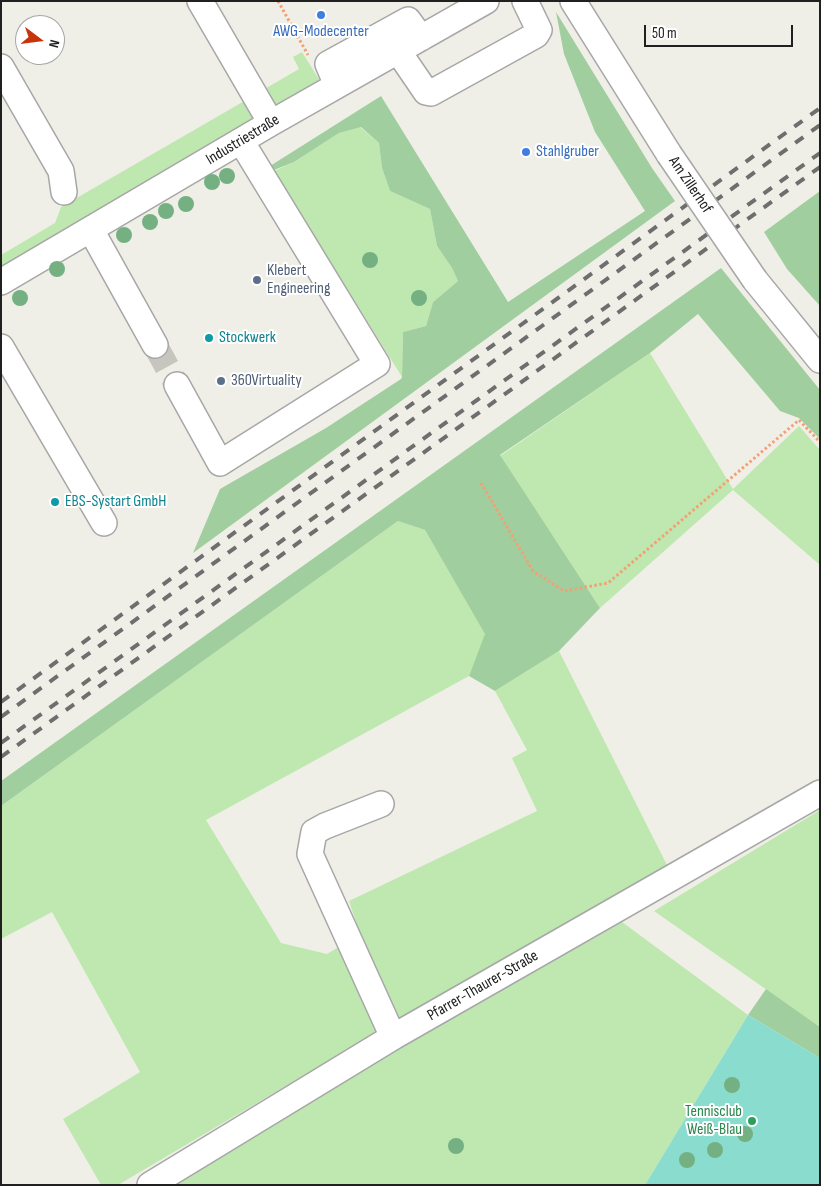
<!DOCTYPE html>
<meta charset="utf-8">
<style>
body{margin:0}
#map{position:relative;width:821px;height:1186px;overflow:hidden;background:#f0efe7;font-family:"Sofia Sans Condensed",sans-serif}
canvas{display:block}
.frame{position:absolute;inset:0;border:2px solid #202020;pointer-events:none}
.north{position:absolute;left:15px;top:15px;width:50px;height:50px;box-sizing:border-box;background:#fff;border:1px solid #a6a6a6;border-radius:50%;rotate:105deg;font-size:14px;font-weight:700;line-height:20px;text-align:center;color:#202020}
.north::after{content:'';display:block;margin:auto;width:18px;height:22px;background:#c83409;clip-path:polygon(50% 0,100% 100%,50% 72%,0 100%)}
.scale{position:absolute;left:644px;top:25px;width:149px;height:22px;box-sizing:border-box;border:2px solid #202020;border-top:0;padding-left:6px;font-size:15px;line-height:18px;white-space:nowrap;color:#202020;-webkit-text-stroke:4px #fff;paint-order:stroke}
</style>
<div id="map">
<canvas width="821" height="1186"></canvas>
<div class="frame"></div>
<div class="north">N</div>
<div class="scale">50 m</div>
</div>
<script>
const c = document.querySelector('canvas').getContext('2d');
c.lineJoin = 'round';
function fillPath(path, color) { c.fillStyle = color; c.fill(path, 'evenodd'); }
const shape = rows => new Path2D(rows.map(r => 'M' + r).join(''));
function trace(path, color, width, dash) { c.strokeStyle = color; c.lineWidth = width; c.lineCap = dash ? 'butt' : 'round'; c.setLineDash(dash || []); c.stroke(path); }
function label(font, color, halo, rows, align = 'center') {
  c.font = font + ' "Sofia Sans Condensed",sans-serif'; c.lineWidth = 4; c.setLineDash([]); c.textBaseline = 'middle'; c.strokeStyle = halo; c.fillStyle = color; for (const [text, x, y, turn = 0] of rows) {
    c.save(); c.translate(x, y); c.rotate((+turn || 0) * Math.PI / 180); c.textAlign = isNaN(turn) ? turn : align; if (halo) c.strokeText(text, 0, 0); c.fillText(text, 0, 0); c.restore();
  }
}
const grass = shape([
 [302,52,322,84,268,115,256,94,299,69,293,57],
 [253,96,265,117,1,267,1,255,55,223,61,207],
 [360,127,379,143,382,168,390,191,430,209,437,246,452,268,458,281,433,302,426,326,403,332,402,377,274,171,294,162,339,133],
 [650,353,733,489,799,426,820,450,820,565,733,490,600,608,500,456],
 [398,521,425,530,486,634,469,676,206,820,281,943,327,954,360,934,349,901,537,811,512,758,527,750,495,691,559,651,670,871,411,1012,118,1185,101,1185,63,1119,140,1072,52,912,1,939,1,806],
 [820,810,820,1027,654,911],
 [622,922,748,1015,645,1185,159,1185]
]);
const forest = shape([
 [556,12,652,168,675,201,193,553,220,489,326,428,401,379,402,377,403,332,426,326,433,302,458,281,452,268,437,246,430,209,390,191,382,168,379,143,361,127,339,133,294,162,274,170,270,166,381,96,508,302,645,211,595,132,564,54],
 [820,191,820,306,787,269,764,232],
 [721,268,820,390,820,439,799,418,780,411,698,314,650,353,500,455,600,608,559,651,495,691,469,676,485,634,425,530,398,521,1,806,1,781],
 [766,989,820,1027,820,1058,748,1015]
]);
const pitch = shape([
 [748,1015,820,1058,820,1185,645,1185]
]);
const minorTunnel = shape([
 [155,345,177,385]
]);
const path = shape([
 [278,1,308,55],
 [481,483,533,571,564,591,608,583,799,420,820,442]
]);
const minor = shape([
 [200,1,271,123],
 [573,1,669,154],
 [398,51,426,92,431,93,536,35,539,30,525,1],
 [1,67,61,171,64,192],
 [337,85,328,64,408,20,421,38],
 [91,230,155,345],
 [755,280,820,360],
 [1,282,271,123,486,1],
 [1,347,104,523],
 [177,385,220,463,377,364,241,141],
 [381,804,325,826,314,832,310,854,393,1037],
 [150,1185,393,1037,820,793]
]);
const rail = shape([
 [1,702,820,108],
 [1,717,820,125],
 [1,743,820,153],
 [1,757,820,167]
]);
const minorBridge = shape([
 [669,154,755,280]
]);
const trees = [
 [227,176],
 [212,182],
 [186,204],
 [166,211],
 [150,222],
 [124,235],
 [370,260],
 [57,269],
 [20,298],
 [419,298],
 [732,1085],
 [745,1134],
 [456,1146],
 [715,1150],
 [687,1160]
];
const markers = [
 [321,15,5,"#3f7fe0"],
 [526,152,5,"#3f7fe0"],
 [257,280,5,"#5c6f8a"],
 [209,338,5,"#0f9aa8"],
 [221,381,5,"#5c6f8a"],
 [55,502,5,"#0f9aa8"],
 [752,1121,5,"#2e9e5b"]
];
const shopNames = [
 ["AWG-Modecenter",321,32],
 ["Stahlgruber",536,152,"left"]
];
const streetNames = [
 ["Industriestraße",243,140,-31],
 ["Am Zillerhof",690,185,56],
 ["Pfarrer-Thaurer-Straße",483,986,-30]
];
const serviceNames = [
 ["Klebert",267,271],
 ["Engineering",267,289],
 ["360Virtuality",231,381]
];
const cultureNames = [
 ["Stockwerk",219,338],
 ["EBS-Systart GmbH",65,502]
];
const leisureNames = [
 ["Tennisclub",742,1112],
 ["Weiß-Blau",742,1130]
];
fillPath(grass, '#bee8b0');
fillPath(forest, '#a1ce9e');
fillPath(pitch, '#89dcce');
trace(minorTunnel, '#c6c6bf', 25, [25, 12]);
trace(minor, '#a7a7a7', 28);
trace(path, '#f49f74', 3, [2.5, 2.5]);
trace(minor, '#fff', 25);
trace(rail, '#6e6e6e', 4, [10, 10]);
trace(minorBridge, '#a7a7a7', 28, []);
trace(minorBridge, '#fff', 25);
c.fillStyle = '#75b083';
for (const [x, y] of trees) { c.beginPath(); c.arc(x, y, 8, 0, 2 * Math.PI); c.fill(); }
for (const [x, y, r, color] of markers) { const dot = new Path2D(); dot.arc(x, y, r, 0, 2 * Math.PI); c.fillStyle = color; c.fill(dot); trace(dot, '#fff', 2); }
label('16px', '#366cbe', '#fff', shopNames);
label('16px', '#202020', '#fff', streetNames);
label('16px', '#4e5e75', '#fff', serviceNames, 'left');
label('16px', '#0d838f', '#fff', cultureNames, 'left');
label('16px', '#27864d', '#fff', leisureNames, 'right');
</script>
